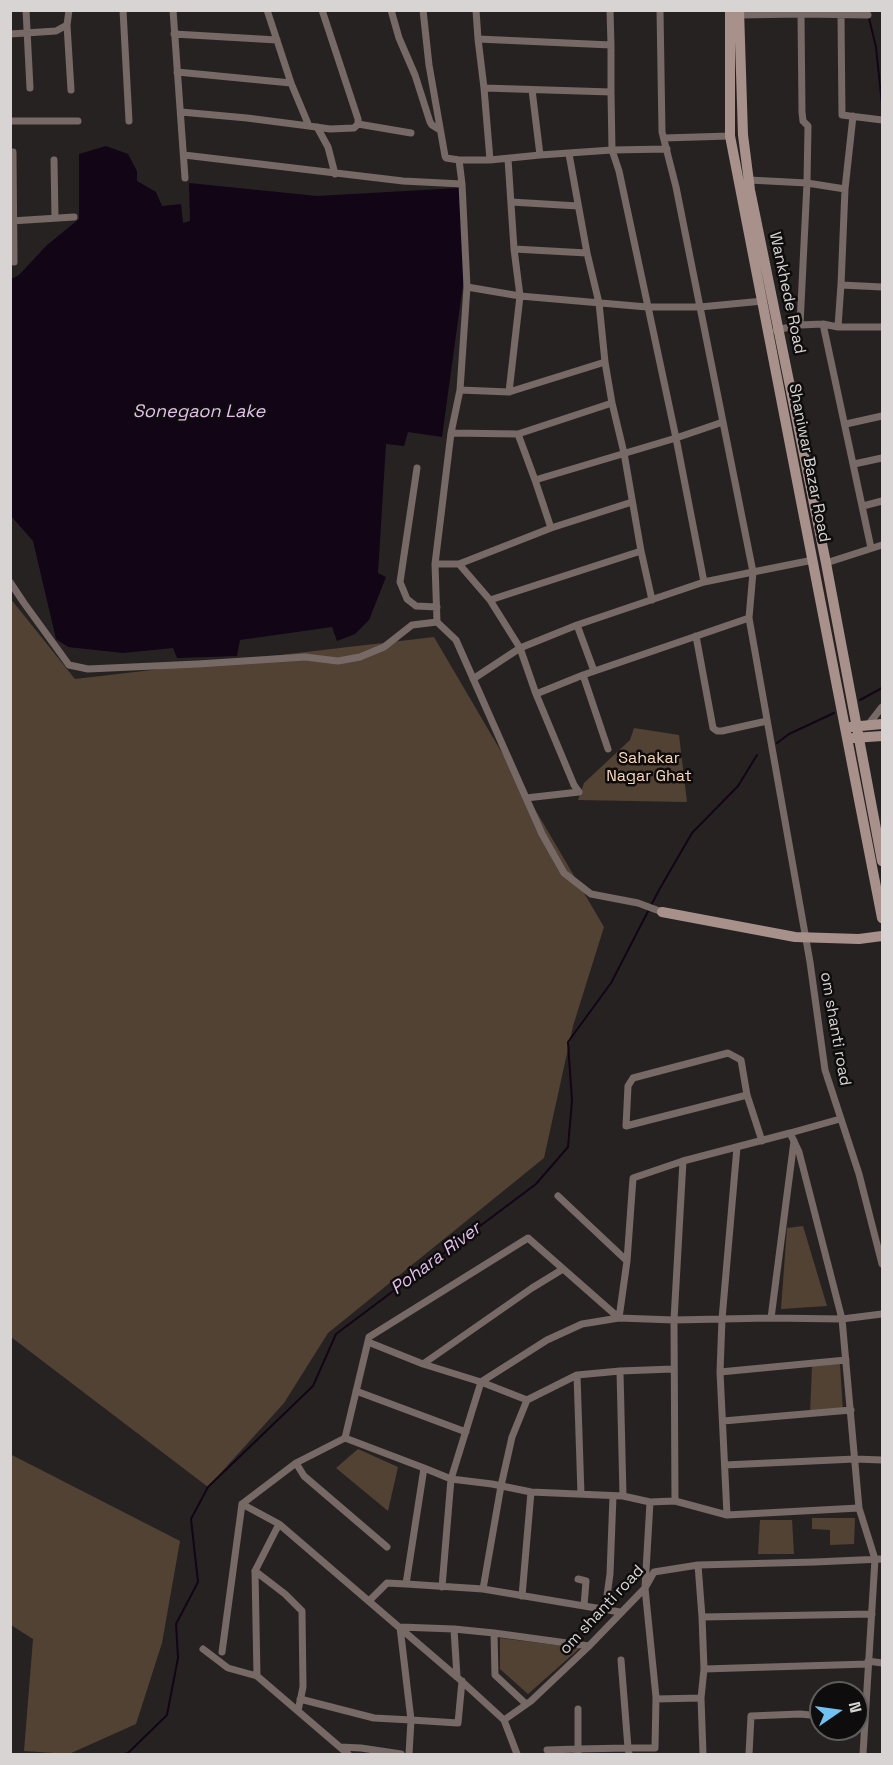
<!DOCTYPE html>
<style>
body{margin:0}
#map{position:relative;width:893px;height:1765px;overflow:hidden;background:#272222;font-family:"Space Grotesk",sans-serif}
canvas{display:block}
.frame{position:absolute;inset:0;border:12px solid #d8d4d4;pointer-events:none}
.north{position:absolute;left:809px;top:1681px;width:60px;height:60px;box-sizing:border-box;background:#0e0c0c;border:2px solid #5f5c5c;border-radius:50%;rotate:77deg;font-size:16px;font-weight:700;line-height:24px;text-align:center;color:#d8d4d4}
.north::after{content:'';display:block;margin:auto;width:21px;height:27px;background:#72c1f5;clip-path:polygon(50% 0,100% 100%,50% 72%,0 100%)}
</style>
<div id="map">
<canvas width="893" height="1765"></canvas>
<div class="frame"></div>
<div class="north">N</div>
</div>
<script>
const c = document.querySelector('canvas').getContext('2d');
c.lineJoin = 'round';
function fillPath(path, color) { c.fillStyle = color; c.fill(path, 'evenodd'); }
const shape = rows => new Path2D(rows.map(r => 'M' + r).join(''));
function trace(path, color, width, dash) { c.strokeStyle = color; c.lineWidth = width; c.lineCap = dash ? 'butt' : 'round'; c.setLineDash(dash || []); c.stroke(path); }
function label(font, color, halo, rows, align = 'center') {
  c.font = font + ' "Space Grotesk",sans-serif'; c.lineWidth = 5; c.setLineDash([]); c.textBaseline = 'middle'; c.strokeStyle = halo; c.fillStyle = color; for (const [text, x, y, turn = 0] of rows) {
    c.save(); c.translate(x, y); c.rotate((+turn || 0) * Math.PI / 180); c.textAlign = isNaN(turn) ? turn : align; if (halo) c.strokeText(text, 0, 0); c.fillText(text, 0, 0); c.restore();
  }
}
const green = shape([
 [10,598,75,679,434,637,604,927,573,1026,544,1158,328,1333,284,1403,208,1487,11,1337],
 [634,728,679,735,687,802,578,800,584,783,630,740],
 [803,1226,827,1306,781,1309,787,1228],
 [840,1364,843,1411,810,1414,812,1366],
 [358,1449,398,1467,388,1511,336,1468],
 [10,1454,180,1541,162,1643,136,1724,69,1754,24,1751,33,1639,11,1625],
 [812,1518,855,1518,854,1544,830,1545,830,1530,812,1529],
 [760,1520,792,1520,794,1554,758,1554],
 [500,1638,580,1648,528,1694,500,1669]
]);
const water = shape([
 [106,146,128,154,137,171,137,181,156,192,162,206,181,204,183,223,190,221,189,183,317,196,459,188,464,277,442,437,408,432,404,446,386,444,378,573,386,577,369,620,355,634,337,641,332,627,240,640,237,656,177,658,173,648,123,653,68,647,56,639,33,541,11,516,11,279,19,275,47,245,79,219,79,154]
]);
const stream = shape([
 [867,10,876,47,882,105],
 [860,700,882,688],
 [777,743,789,734,834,713],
 [124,1754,128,1753,167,1715,178,1658,176,1624,198,1582,191,1519,208,1487,313,1386,336,1334,536,1184,568,1147,572,1101,568,1042,611,983,659,890,692,833,738,786,757,755]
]);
const street = shape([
 [26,10,30,88],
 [123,10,129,121],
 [173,10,185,178],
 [267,10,291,83,309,126,330,129,354,128,358,124,358,119,322,10],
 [391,10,399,38,415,75,430,122,432,125,440,130],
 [423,10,429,65,445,156,446,158,459,160,462,184,467,287,460,390,451,433,435,564],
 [476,10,478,39,611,45,610,10],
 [801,14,868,15],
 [739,15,801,14,802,112,803,121,808,126,807,183,845,189],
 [841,15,842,115,882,120],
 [67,25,71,90],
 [10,34,56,31,67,25,69,10],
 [174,34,277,40],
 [478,39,484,88,611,92,611,45],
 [177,72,291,83],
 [484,88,490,160,540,155,532,90],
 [611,92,612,150,667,149],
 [181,112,247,118,309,126],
 [853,116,845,189,841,285,882,287],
 [10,121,78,121],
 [358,124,411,133],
 [317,127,328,147,335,174],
 [664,138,730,136],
 [13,152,14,262],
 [569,154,587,253,599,303,605,362,612,403,624,453,641,551,652,600],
 [184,155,403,181,462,184],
 [540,155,612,150,619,171,676,438,704,582],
 [508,159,514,249,587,253],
 [54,160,55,218],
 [459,160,490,160],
 [749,180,807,183,800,325],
 [511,202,578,206],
 [11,221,74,217],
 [467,287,520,296,647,307,700,307,763,301],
 [823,324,838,327,841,284],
 [838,327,882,327],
 [776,330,800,325,823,324,871,548],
 [460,390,509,392,520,296,514,249],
 [509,392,605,362],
 [846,424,882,416],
 [451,433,518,434,612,403],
 [518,434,535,480],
 [854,464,882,458],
 [417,468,400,582,407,599,416,606,437,607],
 [863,506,882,501],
 [551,528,632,502],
 [813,560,753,572,749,618,810,962,825,1070,859,1174,882,1264],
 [826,563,882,545],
 [459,564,551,528,535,480,676,438,723,422],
 [10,582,24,603,69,665,88,669,198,664,305,657,338,661,360,657,384,647,412,625,437,622,456,640,542,834,564,873,591,894,638,903,662,912],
 [490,600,641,551],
 [437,622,435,564,459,564,490,600,520,648,473,679],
 [577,625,594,671],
 [696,636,713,728,717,731,722,731,767,721],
 [583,675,608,749],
 [536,694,583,675,749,618],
 [868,725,882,707],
 [526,798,579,792,574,785,536,694,520,648,577,625,704,582,753,572,676,187,662,132,660,10],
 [747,1095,741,1060,728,1053,633,1078,628,1086,626,1126,747,1095,762,1141],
 [840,1119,790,1133,799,1152,842,1319,882,1314],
 [737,1147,722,1319,771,1318,794,1141],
 [558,1196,627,1261,633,1178,683,1161,790,1133],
 [563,1269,532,1288,423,1364,481,1382,527,1400,577,1375,620,1371],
 [368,1342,423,1364],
 [720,1372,846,1360],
 [577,1375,581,1494],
 [356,1391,466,1432],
 [723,1421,851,1410],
 [345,1438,424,1468],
 [296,1463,304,1476,387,1547],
 [725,1465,855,1459,882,1460],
 [623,1496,620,1371,673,1369],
 [675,1501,727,1515],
 [859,1508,875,1559,863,1754],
 [279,1524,255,1571,257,1676,348,1754],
 [698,1565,702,1617],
 [255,1571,285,1594,302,1611,303,1687,298,1711],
 [578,1579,586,1581,584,1606],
 [442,1587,451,1479,481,1382,547,1340,582,1324,619,1318,674,1320,722,1319,720,1372,727,1515,859,1508,842,1319,771,1318],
 [483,1589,501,1486,512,1437,527,1400],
 [522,1596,531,1492],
 [369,1601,387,1583,406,1584],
 [605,1610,610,1574,613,1496],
 [620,1612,483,1589,406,1584,424,1468,451,1479,492,1484,531,1492,623,1496,650,1502,675,1501,674,1320,683,1161],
 [454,1629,457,1677],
 [203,1649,228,1668,257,1676],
 [222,1652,242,1504],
 [621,1660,628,1748,655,1748,656,1697,645,1588,650,1502],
 [868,1661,882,1663],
 [868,1664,704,1669,702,1617,872,1614],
 [462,1681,458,1723,411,1720,400,1627,454,1629,494,1633],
 [300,1699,374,1718,411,1720,409,1754],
 [656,1699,701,1698],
 [526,1704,495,1675,494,1633,589,1646],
 [504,1720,457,1677,279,1524,242,1504,296,1463,345,1438,369,1337,528,1238,619,1318,627,1261],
 [340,1747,361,1748,401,1754],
 [547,1750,578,1749,578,1709],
 [517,1754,504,1720,531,1701,589,1646,645,1588,654,1572,698,1565,815,1562,882,1559],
 [578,1754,578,1749,628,1748,629,1754],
 [703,1754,701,1698,704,1669],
 [749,1754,751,1716,800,1714,821,1716]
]);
const secondary = shape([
 [730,10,730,136,882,918],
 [739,10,743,135,750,190,826,563,882,861],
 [850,727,882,724],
 [853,738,882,736],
 [662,912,795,937,859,939,882,936]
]);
const streetNames = [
 ["Wankhede Road",787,293,78],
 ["Shaniwar Bazar Road",809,463,79],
 ["om shanti road",835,1029,80],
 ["om shanti road",602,1610,-47]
];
const parkNames = [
 ["Sahakar",649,759],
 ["Nagar Ghat",649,777]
];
const waterNames = [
 ["Sonegaon Lake",199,412],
 ["Pohara River",436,1259,-37]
];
fillPath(green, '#524233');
fillPath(water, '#120516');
trace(stream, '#120516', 2);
trace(street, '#776965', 7);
trace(secondary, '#a7918a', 10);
label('16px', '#d8d4d4', '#0e0c0c', streetNames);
label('16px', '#fbd9b9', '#0e0c0c', parkNames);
label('italic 18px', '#e2bfec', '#0e0c0c', waterNames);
</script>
